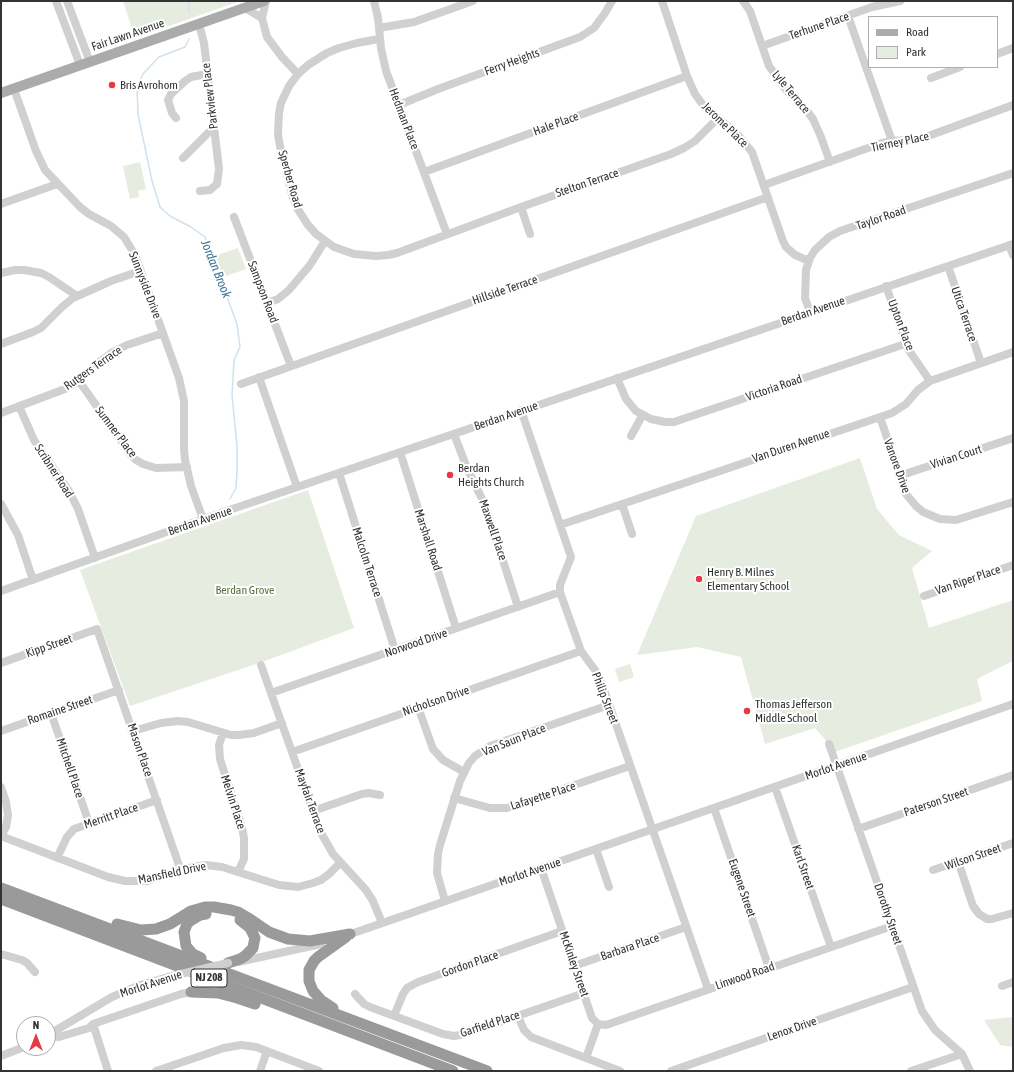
<!DOCTYPE html>
<style>
body{margin:0}
#map{position:relative;width:1014px;height:1072px;overflow:hidden;background:#fff;font-family:"Asap Condensed",sans-serif}
canvas{display:block}
.frame{position:absolute;inset:0;border:2px solid #333;pointer-events:none}
.legend{position:absolute;left:868px;top:16px;width:130px;height:52px;box-sizing:border-box;background:#fff;border:1px solid #adadad;margin:0;padding:5px 7px;list-style:none;font-size:12px;color:#333}
.legend li{display:flex;align-items:center;gap:8px;height:20px}
.legend b{width:20px;border:1px solid #adadad}
.north{position:absolute;left:16px;top:1016px;width:40px;height:40px;box-sizing:border-box;background:#fff;border:1px solid #adadad;border-radius:50%;rotate:0deg;font-size:11px;font-weight:700;line-height:16px;text-align:center;color:#333}
.north::after{content:'';display:block;margin:auto;width:14px;height:18px;background:#e63946;clip-path:polygon(50% 0,100% 100%,50% 72%,0 100%)}
</style>
<div id="map">
<canvas width="1014" height="1072"></canvas>
<div class="frame"></div>
<ul class="legend">
<li><b style="height:5px;background:#ababab"></b>Road</li>
<li><b style="height:11px;background:#e6ecdf"></b>Park</li>
</ul>
<div class="north">N</div>
</div>
<script>
const c = document.querySelector('canvas').getContext('2d');
c.lineJoin = 'round';
function fillPath(path, color) { c.fillStyle = color; c.fill(path, 'evenodd'); }
const shape = rows => new Path2D(rows.map(r => 'M' + r).join(''));
function trace(path, color, width, dash) { c.strokeStyle = color; c.lineWidth = width; c.lineCap = dash ? 'butt' : 'round'; c.setLineDash(dash || []); c.stroke(path); }
function label(font, color, halo, rows, align = 'center') {
  c.font = font + ' "Asap Condensed",sans-serif'; c.lineWidth = 4; c.setLineDash([]); c.textBaseline = 'middle'; c.strokeStyle = halo; c.fillStyle = color; for (const [text, x, y, turn = 0] of rows) {
    c.save(); c.translate(x, y); c.rotate((+turn || 0) * Math.PI / 180); c.textAlign = isNaN(turn) ? turn : align; if (halo) c.strokeText(text, 0, 0); c.fillText(text, 0, 0); c.restore();
  }
}
const green = shape([
 [123,1,237,1,237,2,135,38],
 [140,162,146,189,138,191,139,197,130,199,123,166],
 [238,248,246,269,223,277,215,256],
 [860,458,877,509,899,535,932,551,912,568,929,628,1013,600,1013,661,977,679,982,701,832,753,829,744,815,728,765,744,741,657,697,647,637,655,696,516],
 [308,490,354,628,265,661,130,706,80,570],
 [630,664,634,677,619,682,615,669],
 [1013,1017,1013,1047,1000,1045,984,1020]
]);
const stream = shape([
 [189,1,189,13],
 [189,39,185,47,159,57,143,74,137,87,138,114,152,181,160,207,170,216,191,227,205,237,237,324,240,347,234,360,232,395,237,445,237,471,236,488,230,499]
]);
const minor = shape([
 [56,1,80,65],
 [67,1,90,62],
 [266,1,262,18,267,37,282,57,298,74],
 [374,1,378,18,381,48,386,71,447,234],
 [662,1,687,76,695,94,703,105,738,135,752,152,783,241,786,247,795,255,809,261],
 [743,1,750,11,769,66,786,90,807,111,813,119,821,137,830,162],
 [245,8,262,18],
 [848,16,892,141],
 [199,24,204,43,219,169,217,184,210,190,200,191],
 [379,28,414,22,473,1],
 [379,39,357,43,339,48,327,53,308,65,298,74,289,86,281,103,279,113,278,135,280,146,293,198,297,208,308,225,316,234,334,247,354,254,376,256,388,255,397,253,521,207,671,154,684,148,695,141,718,118],
 [762,46,872,7,900,1],
 [997,54,1013,48],
 [931,78,960,67],
 [14,89,36,151,45,170,80,207,89,214,111,226,124,237,135,255,179,378,184,401,184,449,185,460,191,486,203,519],
 [399,105,438,89,580,37,594,28,605,13,612,1],
 [176,118,172,113,168,100,171,94,185,81,191,77,207,74],
 [183,158,213,128],
 [424,172,687,76],
 [764,185,882,143,892,141,920,139,1013,105],
 [1,204,57,184],
 [521,207,530,234],
 [234,217,291,366],
 [1009,245,1013,255],
 [948,266,981,363],
 [1,273,15,270,24,270,41,273,49,277,77,296],
 [886,286,908,349,930,381],
 [267,303,278,299,289,290,310,265,325,241],
 [810,312,805,298,806,270,810,258,815,250,829,237,840,231,1013,173],
 [1,344,33,332,41,328,62,307,73,298,111,281,140,271],
 [259,377,297,487],
 [617,378,626,399,636,411,651,419,665,422,674,422,905,344],
 [79,381,131,455,136,460,143,464,156,468,187,467],
 [241,384,768,197],
 [19,406,34,440,69,491,78,509,95,558],
 [521,410,571,557,560,585,560,592,581,651,595,670,602,684,708,989],
 [1,413,65,389,79,381,95,365,113,352,127,345,163,333],
 [880,417,906,494,916,506,923,512,940,519,956,520,1013,502],
 [454,434,467,468,485,505,518,607],
 [631,436,642,416],
 [400,452,456,628],
 [339,473,395,650],
 [899,476,1013,438],
 [1,504,18,535,33,580],
 [622,504,632,534],
 [560,525,892,413,906,404,918,390,930,381,1013,352],
 [1,591,203,519,1013,244],
 [924,596,1013,565],
 [1,663,97,629,181,871],
 [261,665,320,831,333,854,366,890,373,901,382,923],
 [271,693,560,592],
 [418,707,433,749,443,760,464,772],
 [51,713,89,823],
 [1,731,119,690],
 [133,731,161,723,178,721,188,722,231,735,239,735,254,733,282,723],
 [223,733,219,745,220,759,242,828,244,838,244,859,238,872],
 [829,744,922,1011,935,1030,962,1054,970,1071],
 [292,752,581,651],
 [1,787,6,802,8,815,6,827,1,836],
 [775,787,831,947],
 [454,798,490,808,507,808,630,766],
 [714,808,769,968],
 [313,811,362,794,369,793,380,795],
 [858,829,1013,775],
 [1,836,108,877,125,881,147,881,192,867,206,865,222,867,279,885,298,887,313,883,321,880,329,874,340,863],
 [596,849,609,887],
 [57,858,67,837,74,829,157,800],
 [958,861,973,906,979,914,987,919,992,919,1013,913],
 [541,868,592,1018,598,1024],
 [933,870,1013,843],
 [445,901,437,873,438,854,440,845,460,781,469,763,475,756,490,746,609,705],
 [345,936,1013,704],
 [1,954,22,960,27,963,35,972],
 [238,962,321,944],
 [574,966,686,927],
 [1002,986,1013,982],
 [355,994,364,1004,370,1007,443,1034,454,1036,465,1034,584,993],
 [394,1016,403,994,407,988,418,982,562,931],
 [518,1016,524,1030,531,1037,620,1071],
 [93,1024,108,1071],
 [598,1024,606,1025,892,926],
 [48,1035,112,997,140,985,168,977],
 [48,1036,59,1037,89,1028,93,1024,181,994,191,992],
 [1,1056,24,1047],
 [586,1058,598,1024],
 [156,1071,224,1048,241,1045,256,1047,319,1071],
 [260,1071,267,1051],
 [671,1071,913,987],
 [911,1071,962,1054]
]);
const major = shape([
 [1,93,264,1]
]);
const highway = shape([
 [1,888,487,1071],
 [1,899,453,1071],
 [117,924,141,930,156,929,170,924,191,911,205,907,214,907,231,910,238,912,250,919,269,932,288,939,310,941,350,934],
 [201,958,193,954,186,946,184,932,187,924,190,921,200,915,206,914],
 [228,963,240,959,245,956,253,948,254,942,255,938,250,928,240,920],
 [191,992,218,993,237,998,255,1004],
 [333,1008,321,1000,313,991,309,981,309,970,314,961,318,957,346,937]
]);
const minorBridge = shape([
 [168,977,228,963]
]);
const markers = [
 [112,85,4,"#e63946"],
 [450,475,4,"#e63946"],
 [699,579,4,"#e63946"],
 [747,711,4,"#e63946"]
];
const shields = [
 [209,978,36]
];
const shieldNames = [
 ["NJ 208",209,978]
];
const streetNames = [
 ["Terhune Place",819,26,-19],
 ["Fair Lawn Avenue",128,35,-19],
 ["Ferry Heights",512,62,-20],
 ["Lyle Terrace",791,92,50],
 ["Parkview Place",210,96,-97],
 ["Hedman Place",404,119,69],
 ["Hale Place",556,124,-20],
 ["Jerome Place",725,125,44],
 ["Tierney Place",900,142,-12],
 ["Sperber Road",290,179,74],
 ["Stelton Terrace",587,183,-19],
 ["Taylor Road",881,218,-19],
 ["Sunnyside Drive",145,285,69],
 ["Hillside Terrace",505,290,-19],
 ["Sampson Road",263,292,69],
 ["Berdan Avenue",813,311,-19],
 ["Utica Terrace",964,314,71],
 ["Upton Place",901,325,69],
 ["Rutgers Terrace",93,368,-35],
 ["Victoria Road",774,388,-19],
 ["Berdan Avenue",506,416,-19],
 ["Sumner Place",116,432,53],
 ["Van Duren Avenue",791,446,-19],
 ["Vivian Court",956,457,-18],
 ["Vanore Drive",897,466,70],
 ["Scribner Road",54,471,57],
 ["Berdan Avenue",200,521,-19],
 ["Maxwell Place",493,530,71],
 ["Marshall Road",428,540,72],
 ["Malcolm Terrace",367,562,72],
 ["Van Riper Place",968,580,-19],
 ["Norwood Drive",416,643,-19],
 ["Kipp Street",49,646,-19],
 ["Philip Street",605,698,69],
 ["Nicholson Drive",436,701,-19],
 ["Romaine Street",60,710,-19],
 ["Van Saun Place",514,740,-22],
 ["Mason Place",140,750,71],
 ["Morlot Avenue",836,766,-19],
 ["Mitchell Place",70,768,71],
 ["Lafayette Place",543,796,-18],
 ["Mayfair Terrace",310,801,70],
 ["Melvin Place",233,802,72],
 ["Paterson Street",936,802,-19],
 ["Merritt Place",111,816,-19],
 ["Wilson Street",973,857,-19],
 ["Karl Street",803,867,71],
 ["Morlot Avenue",530,872,-19],
 ["Mansfield Drive",172,873,-12],
 ["Eugene Street",742,888,71],
 ["Dorothy Street",888,914,71],
 ["Barbara Place",630,947,-19],
 ["Gordon Place",470,964,-19],
 ["McKinley Street",574,964,71],
 ["Linwood Road",745,976,-19],
 ["Morlot Avenue",151,984,-18],
 ["Garfield Place",490,1024,-18],
 ["Lenox Drive",792,1029,-19]
];
const poiNames = [
 ["Bris Avrohom",120,85],
 ["Berdan",458,468],
 ["Heights Church",458,482],
 ["Henry B. Milnes",707,572],
 ["Elementary School",707,586],
 ["Thomas Jefferson",755,704],
 ["Middle School",755,718]
];
const parkNames = [
 ["Berdan Grove",245,590]
];
const waterNames = [
 ["Jordan Brook",216,269,68]
];
fillPath(green, '#e6ecdf');
trace(stream, '#cfe2ee', 1.5);
trace(minor, '#d0d0d0', 8);
trace(major, '#ababab', 10);
trace(highway, '#9a9a9a', 11);
trace(minorBridge, '#d0d0d0', 8);
for (const [x, y, r, color] of markers) { const dot = new Path2D(); dot.arc(x, y, r, 0, 2 * Math.PI); c.fillStyle = color; c.fill(dot); trace(dot, '#fff', 1.5); }
for (const [x, y, w] of shields) { const box = new Path2D(); box.roundRect(x - w / 2, y - 9, w, 18, 3); c.fillStyle = '#fff'; c.fill(box); trace(box, '#333', 1); }
label('bold 11px', '#333', null, shieldNames);
label('12px', '#333', '#fff', streetNames);
label('12px', '#333', '#fff', poiNames, 'left');
label('12px', '#56703f', '#fff', parkNames);
label('italic 13px', '#3f7597', '#fff', waterNames);
</script>
